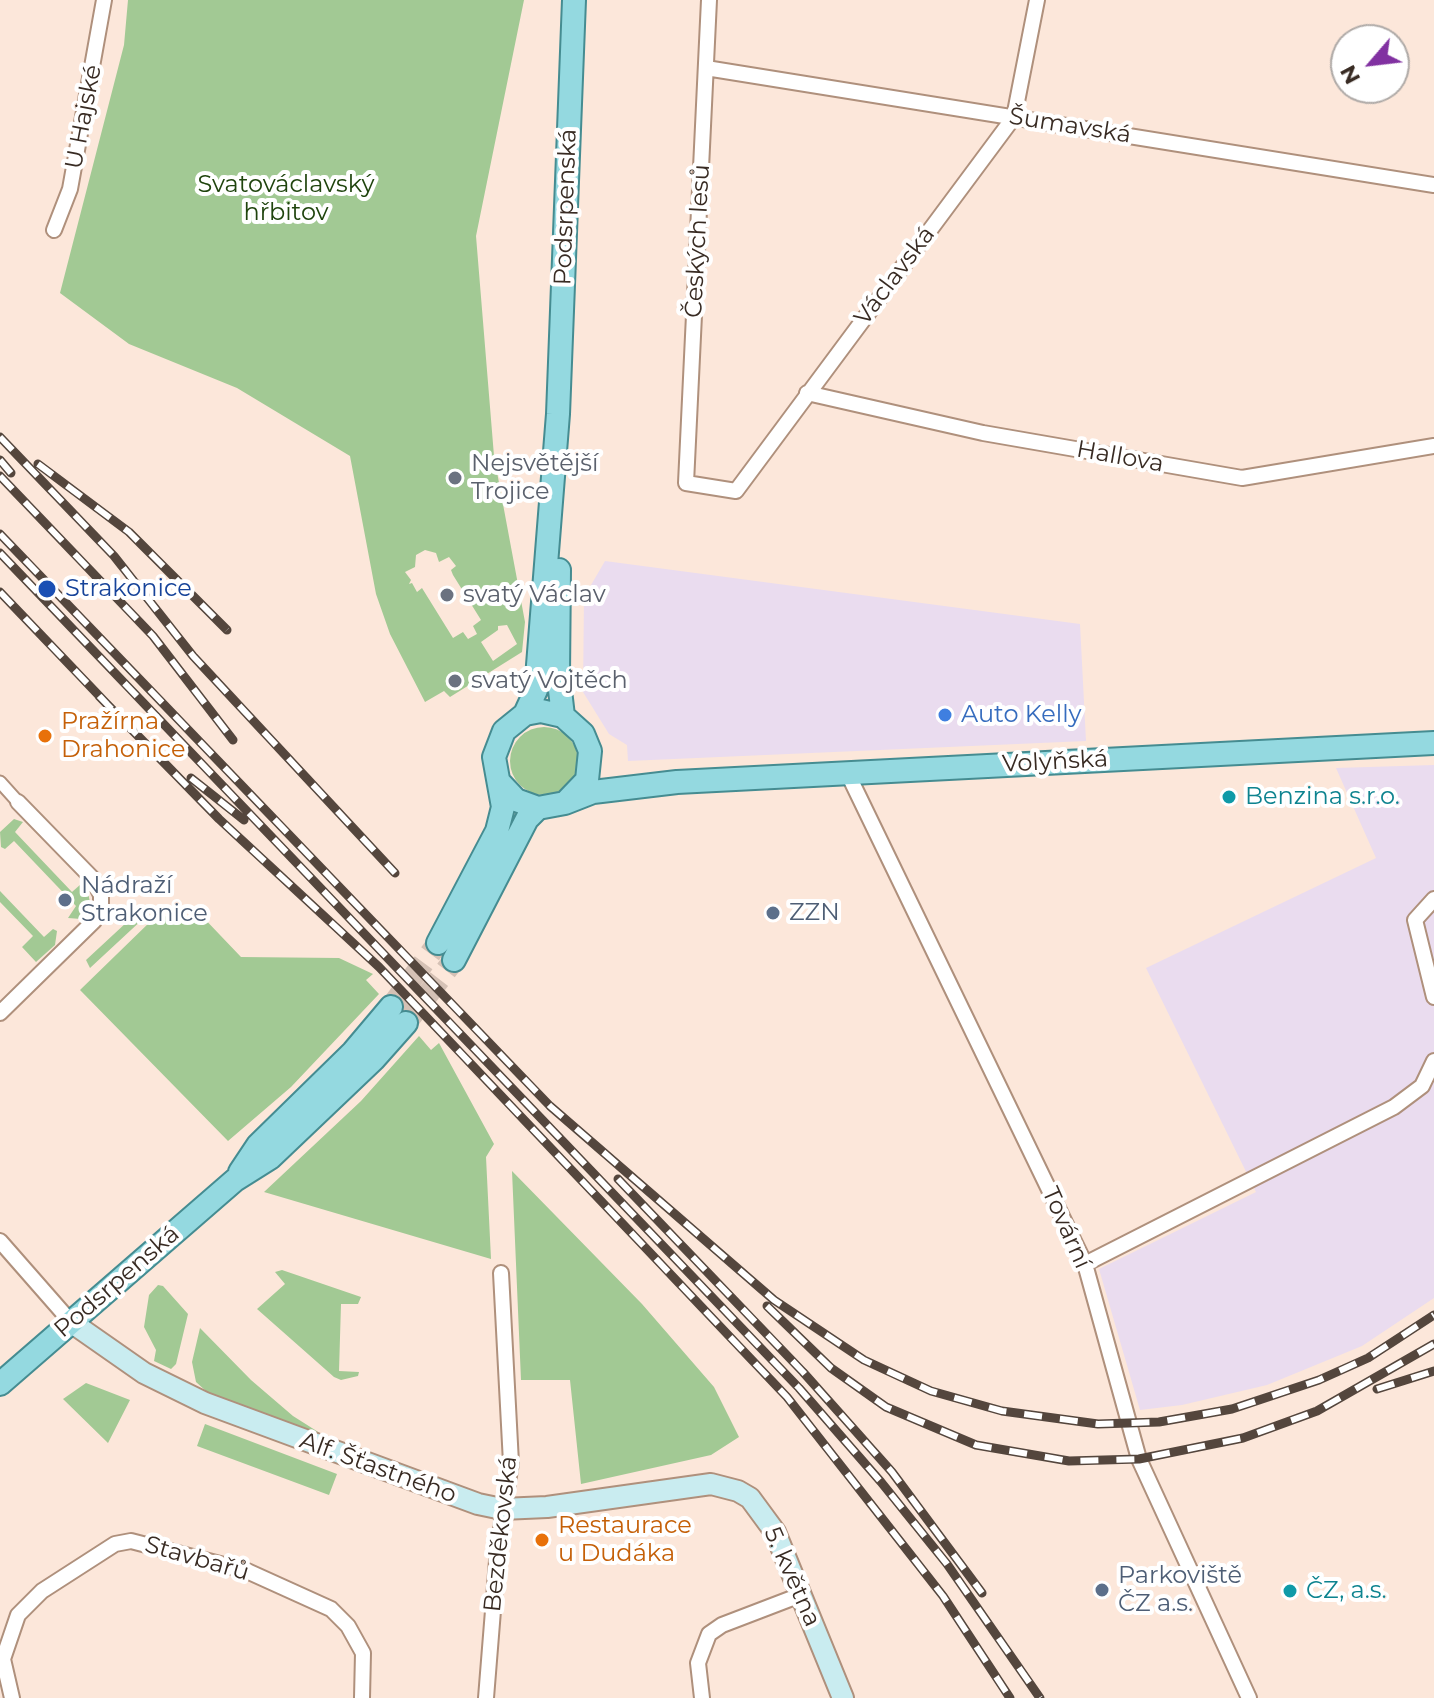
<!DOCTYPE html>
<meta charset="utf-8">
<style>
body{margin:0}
#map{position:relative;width:1434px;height:1698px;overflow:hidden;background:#fce7da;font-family:Montserrat,sans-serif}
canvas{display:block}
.north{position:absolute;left:1330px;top:24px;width:80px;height:80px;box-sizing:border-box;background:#fff;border:2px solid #afaaa7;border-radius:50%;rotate:242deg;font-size:22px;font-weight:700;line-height:32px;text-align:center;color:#382b23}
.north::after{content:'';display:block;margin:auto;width:28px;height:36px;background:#8131a1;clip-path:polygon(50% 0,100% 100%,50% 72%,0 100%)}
</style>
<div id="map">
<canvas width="1434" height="1698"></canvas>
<div class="north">N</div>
</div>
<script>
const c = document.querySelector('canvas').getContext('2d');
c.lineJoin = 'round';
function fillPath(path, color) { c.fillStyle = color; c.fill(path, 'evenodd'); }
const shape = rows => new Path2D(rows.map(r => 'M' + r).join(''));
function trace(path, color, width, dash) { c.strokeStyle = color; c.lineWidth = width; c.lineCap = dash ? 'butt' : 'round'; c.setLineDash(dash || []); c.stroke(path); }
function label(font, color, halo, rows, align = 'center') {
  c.font = font + ' Montserrat,sans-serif'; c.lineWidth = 8; c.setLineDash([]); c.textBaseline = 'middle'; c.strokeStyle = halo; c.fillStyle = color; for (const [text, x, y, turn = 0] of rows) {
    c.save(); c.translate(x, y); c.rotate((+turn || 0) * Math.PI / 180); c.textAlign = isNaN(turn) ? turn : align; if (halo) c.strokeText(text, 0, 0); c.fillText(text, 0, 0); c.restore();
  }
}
const commercial = shape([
 [605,561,1080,624,1086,741,628,761,627,745,609,734,583,692,584,597],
 [1434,765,1434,1298,1362,1346,1267,1385,1182,1405,1140,1410,1099,1269,1256,1192,1146,968,1376,858,1336,768]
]);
const green = shape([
 [128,0,524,0,476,236,494,456,525,622,522,652,450,697,444,691,425,702,390,634,376,594,350,456,237,388,129,344,60,293,124,45],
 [425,550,436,553,439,562,449,557,456,566,451,570,453,575,481,620,473,626,477,634,468,639,463,632,453,638,422,588,417,592,412,583,409,584,411,580,405,572,415,567,416,555],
 [507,625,517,644,493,661,481,642,498,630,498,626],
 '510 761a34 34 0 1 1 68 0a34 34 0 1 1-68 0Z',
 [14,819,23,822,15,832,72,892,81,884,87,888,91,907,81,919,68,918,76,906,14,841,5,849,1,847,0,832],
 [0,891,44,937,53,929,57,931,55,945,36,962,22,947,33,936,0,902],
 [141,909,145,917,90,968,86,960],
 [199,913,241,957,339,958,373,974,366,980,379,994,291,1087,228,1141,80,990,153,919,172,915,189,923],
 [419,1036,431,1050,439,1043,494,1144,486,1157,491,1259,264,1192,361,1101],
 [512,1171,642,1304,714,1387,739,1437,711,1455,581,1484,570,1380,521,1380],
 [282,1270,361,1297,358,1304,341,1304,339,1371,359,1372,358,1376,341,1380,334,1377,257,1309,285,1284,275,1272],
 [158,1285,163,1286,188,1314,176,1364,171,1369,154,1361,156,1350,144,1327,149,1295],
 [200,1328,251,1380,293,1416,334,1442,207,1392,196,1382,192,1362],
 [86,1383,130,1400,108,1443,63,1399],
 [205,1424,337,1474,329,1495,197,1446]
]);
const primaryTunnel = shape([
 [391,1007,438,943],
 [406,1023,454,960]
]);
const pedestrian = shape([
 [0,782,18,802]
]);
const minor = shape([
 [709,0,686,483,736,491,1014,117,1037,0],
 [706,68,1434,185],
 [54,230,70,189,104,0],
 [807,393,983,433,1242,478,1434,446],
 [847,772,1085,1264,1139,1459,1249,1698],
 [1434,899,1415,920,1434,997],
 [0,1013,94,921,101,906,101,895,93,879,18,802],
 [0,1241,71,1322],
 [1085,1264,1394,1107,1422,1086,1434,1061],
 [12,1698,3,1659,18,1615,42,1591,115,1544,131,1541,247,1571,331,1609,348,1626,363,1653,362,1698],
 [486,1698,498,1548,511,1463,501,1273],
 [702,1698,698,1663,709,1634,722,1625,803,1594]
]);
const secondary = shape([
 [71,1322,144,1373,205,1403,478,1504,502,1509,547,1507,711,1484,738,1491,750,1498,775,1532,843,1698]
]);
const primary = shape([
 [559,570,558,673,563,716],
 [525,714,536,690,558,414,574,0],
 [565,803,593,792,677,782,1434,743],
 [438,943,497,831,503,807,494,757,504,731,525,714,541,711,563,716,583,734,590,751,587,780,565,803,538,808,516,800,500,783],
 [454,960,527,819,538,808],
 [240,1172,258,1145,353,1052,391,1007],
 [0,1384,235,1180,270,1158,374,1059,406,1023]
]);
const rail = shape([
 [0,437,114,556,193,656,395,873],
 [0,460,11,473],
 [38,464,129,532,227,630],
 [0,476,153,636,233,740],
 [0,534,550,1106,774,1300,864,1360,931,1391,1002,1411,1098,1424,1159,1422,1232,1409,1319,1380,1368,1358,1434,1315],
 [0,553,799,1388,881,1482,947,1564,1040,1698],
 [0,592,107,704],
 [99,696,219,819,379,967,787,1397,943,1596,1010,1698],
 [191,778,244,820],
 [618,1179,803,1372,892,1472,982,1593],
 [767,1306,831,1368,886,1407,976,1445,1069,1461,1139,1459,1243,1438,1317,1411,1434,1344],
 [1377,1389,1434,1371]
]);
const markers = [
 [455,478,8,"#6b7280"],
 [47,589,10,"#1a4fb4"],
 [447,595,8,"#6b7280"],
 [455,681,8,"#6b7280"],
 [945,715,8,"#3f7fe0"],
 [45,736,8,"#e8710a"],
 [1229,797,8,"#0f9aa8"],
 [65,900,8,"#5c6f8a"],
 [773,913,8,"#5c6f8a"],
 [542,1540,8,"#e8710a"],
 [1102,1590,8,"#5c6f8a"],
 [1290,1591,8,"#0f9aa8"]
];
const streetNames = [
 ["U Hajské",84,117,-79],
 ["Šumavská",1070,126,9],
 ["Podsrpenská",566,207,-88],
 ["Českých lesů",698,241,-87],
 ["Václavská",895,276,-53],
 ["Hallova",1120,457,10],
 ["Volyňská",1055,762,-3],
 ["Tovární",1066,1228,66],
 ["Podsrpenská",117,1282,-41],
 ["Alf. Šťastného",378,1468,20],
 ["Bezděkovská",501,1534,-84],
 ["Stavbařů",197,1559,16],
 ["5. května",792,1577,66]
];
const parkNames = [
 ["Svatováclavský",286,185],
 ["hřbitov",286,213]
];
const worshipNames = [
 ["Nejsvětější",471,464],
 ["Trojice",471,492],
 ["svatý Václav",463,595],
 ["svatý Vojtěch",471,681]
];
const transitNames = [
 ["Strakonice",65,589]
];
const shopNames = [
 ["Auto Kelly",961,715]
];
const foodNames = [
 ["Pražírna",61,722],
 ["Drahonice",61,750],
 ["Restaurace",558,1526],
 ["u Dudáka",558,1554]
];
const cultureNames = [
 ["Benzina s.r.o.",1245,797],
 ["ČZ, a.s.",1306,1591]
];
const serviceNames = [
 ["Nádraží",81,886],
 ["Strakonice",81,914],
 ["ZZN",789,913],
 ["Parkoviště",1118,1576],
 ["ČZ a.s.",1118,1604]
];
fillPath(commercial, '#eadcef');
fillPath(green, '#a2c994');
trace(primaryTunnel, '#d5c1b5', 22, [22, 11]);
trace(pedestrian, '#af907c', 15);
trace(minor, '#af907c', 18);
trace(secondary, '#af907c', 24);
trace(primary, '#458c91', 26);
trace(pedestrian, '#fff', 11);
trace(minor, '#fff', 14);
trace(secondary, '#c9ecf0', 20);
trace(primary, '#94d9e0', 22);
trace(rail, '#54463d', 9);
trace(rail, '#fff', 6, [18]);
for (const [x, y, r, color] of markers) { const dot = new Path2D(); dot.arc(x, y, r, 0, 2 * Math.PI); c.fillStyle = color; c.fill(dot); trace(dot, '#fff', 3); }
label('24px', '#382b23', '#fff', streetNames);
label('24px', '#1f440d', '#fff', parkNames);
label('24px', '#5b616d', '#fff', worshipNames, 'left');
label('24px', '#164399', '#fff', transitNames, 'left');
label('24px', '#366cbe', '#fff', shopNames, 'left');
label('24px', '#c56008', '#fff', foodNames, 'left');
label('24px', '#0d838f', '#fff', cultureNames, 'left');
label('24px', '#4e5e75', '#fff', serviceNames, 'left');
</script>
